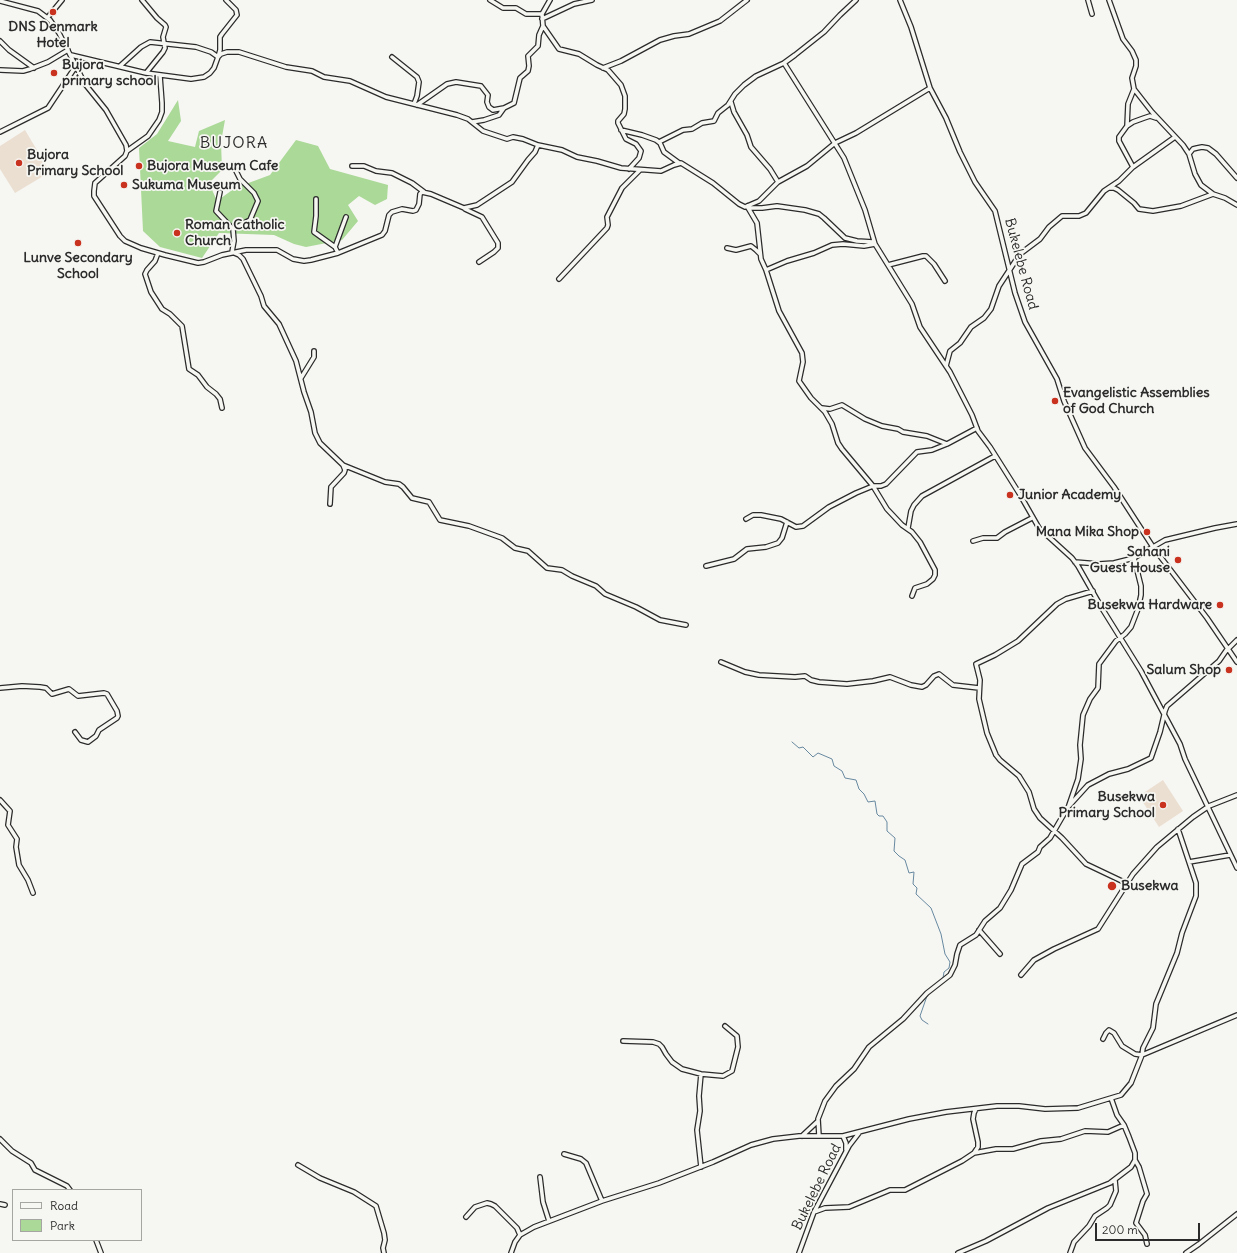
<!DOCTYPE html>
<style>
body{margin:0}
#map{position:relative;width:1237px;height:1253px;overflow:hidden;background:#f6f6f2;font-family:Delius,sans-serif}
canvas{display:block}
.legend{position:absolute;left:12px;top:1189px;width:130px;height:52px;box-sizing:border-box;background:#f6f6f2;border:1px solid #a5a5a2;margin:0;padding:5px 7px;list-style:none;font-size:12px;color:#2b2b2b}
.legend li{display:flex;align-items:center;gap:8px;height:20px}
.legend b{width:20px;border:1px solid #a5a5a2}
.scale{position:absolute;left:1095px;top:1223px;width:105px;height:18px;box-sizing:border-box;border:2px solid #2b2b2b;border-top:0;padding-left:5px;font-size:12px;line-height:14px;white-space:nowrap;color:#2b2b2b;-webkit-text-stroke:3px #f6f6f2;paint-order:stroke}
</style>
<div id="map">
<canvas width="1237" height="1253"></canvas>
<ul class="legend">
<li><b style="height:5px;background:#f6f6f2"></b>Road</li>
<li><b style="height:11px;background:#abd998"></b>Park</li>
</ul>
<div class="scale">200 m</div>
</div>
<script>
const c = document.querySelector('canvas').getContext('2d');
c.lineJoin = 'round';
function fillPath(path, color) { c.fillStyle = color; c.fill(path, 'evenodd'); }
const shape = rows => new Path2D(rows.map(r => 'M' + r).join(''));
function trace(path, color, width, dash) { c.strokeStyle = color; c.lineWidth = width; c.lineCap = dash ? 'butt' : 'round'; c.setLineDash(dash || []); c.stroke(path); }
function label(font, color, halo, rows, align = 'center') {
  c.font = font + ' Delius,sans-serif'; c.lineWidth = 3.5; c.setLineDash([]); c.textBaseline = 'middle'; c.strokeStyle = halo; c.fillStyle = color; for (const [text, x, y, turn = 0] of rows) {
    c.save(); c.translate(x, y); c.rotate((+turn || 0) * Math.PI / 180); c.textAlign = isNaN(turn) ? turn : align; if (halo) c.strokeText(text, 0, 0); c.fillText(text, 0, 0); c.restore();
  }
}
const built = shape([
 [25,130,50,172,15,193,0,169,0,146],
 [1163,780,1183,811,1159,827,1139,796]
]);
const green = shape([
 [178,100,181,121,168,141,195,147,199,131,225,120,221,142,222,170,209,183,217,201,235,188,270,175,296,140,318,146,330,169,388,185,387,199,375,205,359,196,348,205,358,221,342,240,306,247,294,244,274,235,219,233,202,258,160,247,143,231,139,148,157,134]
]);
const stream = shape([
 [792,742,799,748,803,747,813,757,818,753,832,759,834,766,842,771,845,778,856,780,859,789,864,794,868,802,875,801,877,814,879,816,883,816,887,822,887,831,895,838,894,851,899,856,905,860,909,873,914,872,913,884,917,888,916,894,931,908,941,934,945,954,950,962,949,968,944,972,943,978],
 [927,996,920,1016,922,1020,928,1024]
]);
const minor = shape([
 [142,0,157,18,165,25,166,27,163,37,165,48,163,52,146,73],
 [490,0,503,8,516,8,526,14,542,14],
 [900,0,911,27,930,88,946,118,960,152,975,182,995,211,1015,293,1025,322,1057,379,1064,401,1085,448,1114,487,1153,547,1207,618,1237,662],
 [1088,0,1092,14],
 [1109,0,1123,39,1132,51,1136,60,1136,66,1132,78,1134,89,1152,112,1183,145,1189,154,1195,174,1201,185,1213,194,1225,198,1237,205],
 [0,1,38,11,50,20,59,33,85,84,106,110,126,145,127,151,125,156,95,183,94,191,94,196,120,236,125,241,141,248,165,255,198,263,204,262,222,255,246,250,277,250,293,259,304,261,311,260,338,253,382,235,385,231,389,215,392,212,402,209,413,211,416,210,419,204,420,194,422,192,431,194,464,208,477,205,512,182,528,160,535,152,538,145],
 [48,17,62,0],
 [542,19,574,4,592,0],
 [543,26,559,49,579,54,597,65,608,70,621,85,625,96,625,109,624,114,618,121,618,123,626,139,636,144,641,151,639,158,629,169],
 [0,41,9,50,34,68],
 [71,55,146,73,191,79,204,77,210,73,214,68,218,57,221,54,227,52,239,52,286,67,312,71,324,77,350,81,386,97,457,115,468,119,483,131,507,139,513,137,523,139,538,145,562,150,577,157,597,161,621,168,661,171,674,165,681,163,713,183,739,204,745,207,759,201,778,182,807,166,835,143,856,133,930,88],
 [392,57,417,77,419,82,417,96,414,104],
 [784,63,844,158,865,210,875,244,912,304,920,327,950,372,972,415,978,431,990,447,1019,493,1039,528,1072,558,1078,566,1103,610,1141,671,1180,744,1185,759,1237,868],
 [120,66,141,47,150,42,196,47,211,52,218,57,220,50,220,37,222,34,237,15,236,10,226,0],
 [603,68,621,61,660,40,674,36,689,34,720,21,747,0],
 [0,70,23,71,30,69,48,62,68,50],
 [731,102,734,112,747,135,751,147,770,169,778,182],
 [417,105,447,84,456,82,481,86,488,95,487,102,489,107,493,110,504,108],
 [472,122,484,120,499,115,504,108,514,103,520,78,528,71,529,66,528,56,538,46,539,35,543,26,542,14,550,0],
 [1127,126,1133,122,1144,118,1150,116,1156,118],
 [621,130,642,135,656,140,660,143,664,152,679,163],
 [0,132,48,108,76,66],
 [659,142,683,130,692,129,702,123,714,121,718,113,728,105,735,94,744,85,756,76,784,63,795,55,824,32,840,15,856,0],
 [127,151,148,136,159,120,162,112,162,103,160,76],
 [1189,154,1193,149,1197,148,1202,147,1208,148,1216,154,1237,178],
 [233,165,240,179,254,193,258,201,250,220,233,229,234,241,232,252,239,255,243,259,261,296,264,306,279,324,296,361,304,392,311,412,315,433,320,443,343,465,385,482,399,484,403,487,412,498,429,502,440,520,469,526,502,538,515,548,528,551,547,568,562,570,572,576,596,586,605,594,636,607,660,620,686,625],
 [352,166,364,166,376,171,392,173,412,183,424,192],
 [1133,167,1119,141,1119,137,1127,126,1128,104,1134,89],
 [1109,188,1114,188,1118,190,1134,203,1139,209,1153,211,1181,206,1213,194],
 [220,192,216,211,233,229],
 [316,199,316,216,314,232,335,247,338,253],
 [747,206,757,223,761,259,766,270,779,311,802,353,803,362,799,381,811,398,825,412,832,424,838,443,842,449,873,486,887,509,902,525,912,532,920,542,935,570,935,575,933,579,927,584,915,588,912,596],
 [748,208,762,208,777,206,805,210,819,214,824,218,845,238,857,241,873,242],
 [465,209,482,217,498,243,498,248,494,252,479,262],
 [335,247,346,217],
 [727,248,736,250,751,246,756,250,760,254],
 [158,253,155,261,147,270,145,274,151,292,162,309,170,314,182,326,189,369,198,375,207,387,216,394,220,399,222,408],
 [888,265,923,256,926,256,934,264,945,281],
 [766,270,787,261,814,253,832,245,843,244,864,246,875,244],
 [559,279,607,228,608,225,607,217,622,188,640,170],
 [946,366,950,351,960,343,971,327,984,318,991,309,999,286,1020,254,1040,239,1049,227,1062,216,1079,216,1086,213,1104,191,1119,181,1133,167,1175,137],
 [301,378,314,357,314,351],
 [822,408,830,409,842,405,865,419,882,426,898,429,903,432,927,436,947,444],
 [330,504,331,487,344,473,345,470,343,465],
 [746,519,753,515,761,515,781,519,796,527,803,526,829,507,856,493,873,486,881,486,886,484,917,452,932,450,947,444,977,428],
 [908,528,911,511,914,505,922,496,995,456],
 [973,541,983,538,997,538,1005,532,1032,518],
 [1075,562,1099,564,1114,563,1134,558,1165,540,1215,528,1237,524],
 [706,566,734,559,747,549,766,547,778,543,782,538,787,522],
 [1093,591,1066,599,1057,604,1018,641,995,655,976,664,980,680,979,699,987,733,996,755,1000,760,1019,776,1029,792,1034,809,1040,818,1062,838,1086,864,1126,883],
 [1228,649,1237,640],
 [721,662,745,672,759,675,795,677,805,676,811,680,819,682,847,684,873,681,890,677,911,685,922,687,926,685,934,676,939,674,953,685,979,688],
 [0,688,22,686,40,687,46,688,52,694,69,689,78,696,104,693,107,694,117,711,118,716,117,718,99,730,96,736,88,742,81,740,75,732],
 [0,800,10,811,8,825,17,839,16,847,19,865,28,880,33,893],
 [1069,805,1078,779,1081,759,1080,745,1083,715,1090,699,1098,688,1099,664,1116,641,1125,634,1131,627,1138,609,1141,595,1141,586,1134,558],
 [1189,862,1230,855],
 [979,930,1000,954],
 [1021,975,1034,960,1054,949,1098,929,1133,874,1157,847,1193,817,1209,806,1237,795],
 [1103,1039,1106,1033,1109,1030,1114,1033,1122,1046,1135,1054,1142,1055,1143,1048,1153,1028,1156,1004,1177,953,1182,933,1196,896,1196,883,1178,829],
 [623,1041,653,1042,659,1044,662,1047,666,1054,672,1062,682,1069,701,1074,723,1076,732,1071,738,1047,737,1036,725,1026],
 [802,1136,818,1121],
 [819,1136,818,1119,825,1101,836,1086,854,1069,869,1047,903,1019,927,993,950,975,955,965,957,954,960,945,976,935,985,921,1000,908,1011,890,1022,864,1038,852,1040,847,1050,838,1068,807,1088,785,1109,774,1128,769,1151,758,1160,732,1165,711,1167,706,1219,661,1228,648],
 [843,1136,846,1143,846,1150],
 [0,1139,12,1151,31,1163,35,1170,67,1186,70,1190],
 [974,1153,978,1147,978,1142,973,1119,974,1113,976,1109],
 [564,1154,581,1159,586,1163,602,1201],
 [1135,1160,1139,1167,1147,1194,1143,1201,1136,1223,1145,1235,1147,1244],
 [298,1165,320,1178,354,1192,376,1206,384,1233,385,1240,383,1248,384,1253],
 [701,1167,697,1130,700,1111,699,1096,701,1074],
 [540,1177,543,1202,549,1221],
 [0,1204,5,1205],
 [814,1212,825,1208,849,1207,890,1190,905,1190,962,1161,974,1153,996,1149,1013,1149,1041,1141,1061,1139,1085,1131,1108,1132,1124,1125],
 [466,1217,475,1207,487,1203,491,1204,495,1206,517,1228,520,1235],
 [96,1240,101,1253],
 [511,1253,515,1242,520,1235,534,1227,602,1201,659,1183,713,1162,751,1145,773,1139,799,1136,843,1136,909,1119,946,1112,997,1106,1019,1106,1045,1109,1078,1108,1111,1098,1121,1095,1131,1083,1142,1055,1237,1015],
 [799,1253,814,1212,849,1146,859,1133],
 [958,1253,986,1241,1048,1208,1110,1183,1131,1167,1135,1160,1135,1153,1129,1137,1124,1125,1117,1115,1111,1098],
 [1070,1253,1074,1242,1089,1226,1095,1216,1107,1208,1110,1205,1116,1191,1115,1180],
 [1186,1253,1199,1244,1237,1214]
]);
const markers = [
 [53,12,4,"#c8321e"],
 [54,73,4,"#c8321e"],
 [19,163,4,"#c8321e"],
 [139,166,4,"#c8321e"],
 [124,185,4,"#c8321e"],
 [177,233,4,"#c8321e"],
 [78,243,4,"#c8321e"],
 [1055,401,4,"#c8321e"],
 [1010,495,4,"#c8321e"],
 [1147,532,4,"#c8321e"],
 [1178,560,4,"#c8321e"],
 [1220,605,4,"#c8321e"],
 [1229,670,4,"#c8321e"],
 [1163,805,4,"#c8321e"],
 [1112,886,5,"#c8321e"]
];
const poiNames = [
 ["DNS Denmark",53,27,"center"],
 ["Hotel",53,43,"center"],
 ["Bujora",62,65],
 ["primary school",62,81],
 ["Bujora",27,155],
 ["Primary School",27,171],
 ["Bujora Museum Cafe",147,166],
 ["Sukuma Museum",132,185],
 ["Roman Catholic",185,225],
 ["Church",185,241],
 ["Lunve Secondary",78,258,"center"],
 ["School",78,274,"center"],
 ["Evangelistic Assemblies",1063,393],
 ["of God Church",1063,409],
 ["Junior Academy",1018,495],
 ["Mana Mika Shop",1139,532,"right"],
 ["Sahani",1170,552,"right"],
 ["Guest House",1170,568,"right"],
 ["Busekwa Hardware",1212,605,"right"],
 ["Salum Shop",1221,670,"right"],
 ["Busekwa",1155,797,"right"],
 ["Primary School",1155,813,"right"],
 ["Busekwa",1121,886]
];
const streetNames = [
 ["Bukelebe Road",1021,264,75],
 ["Bukelebe Road",817,1187,-64]
];
const quarterNames = [
 ["BUJORA",234,143]
];
fillPath(built, '#ebdfd1');
fillPath(green, '#abd998');
trace(stream, '#6789a0', 1);
trace(minor, '#2b2b2b', 6);
trace(minor, '#f6f6f2', 3.5);
for (const [x, y, r, color] of markers) { const dot = new Path2D(); dot.arc(x, y, r, 0, 2 * Math.PI); c.fillStyle = color; c.fill(dot); trace(dot, '#f6f6f2', 1.5); }
label('bold 14px', '#2b2b2b', '#f6f6f2', poiNames, 'left');
label('14px', '#2b2b2b', '#f6f6f2', streetNames);
c.letterSpacing = '1px';
label('16px', '#2b2b2b', '#f6f6f2', quarterNames);
c.letterSpacing = '0px';
</script>
